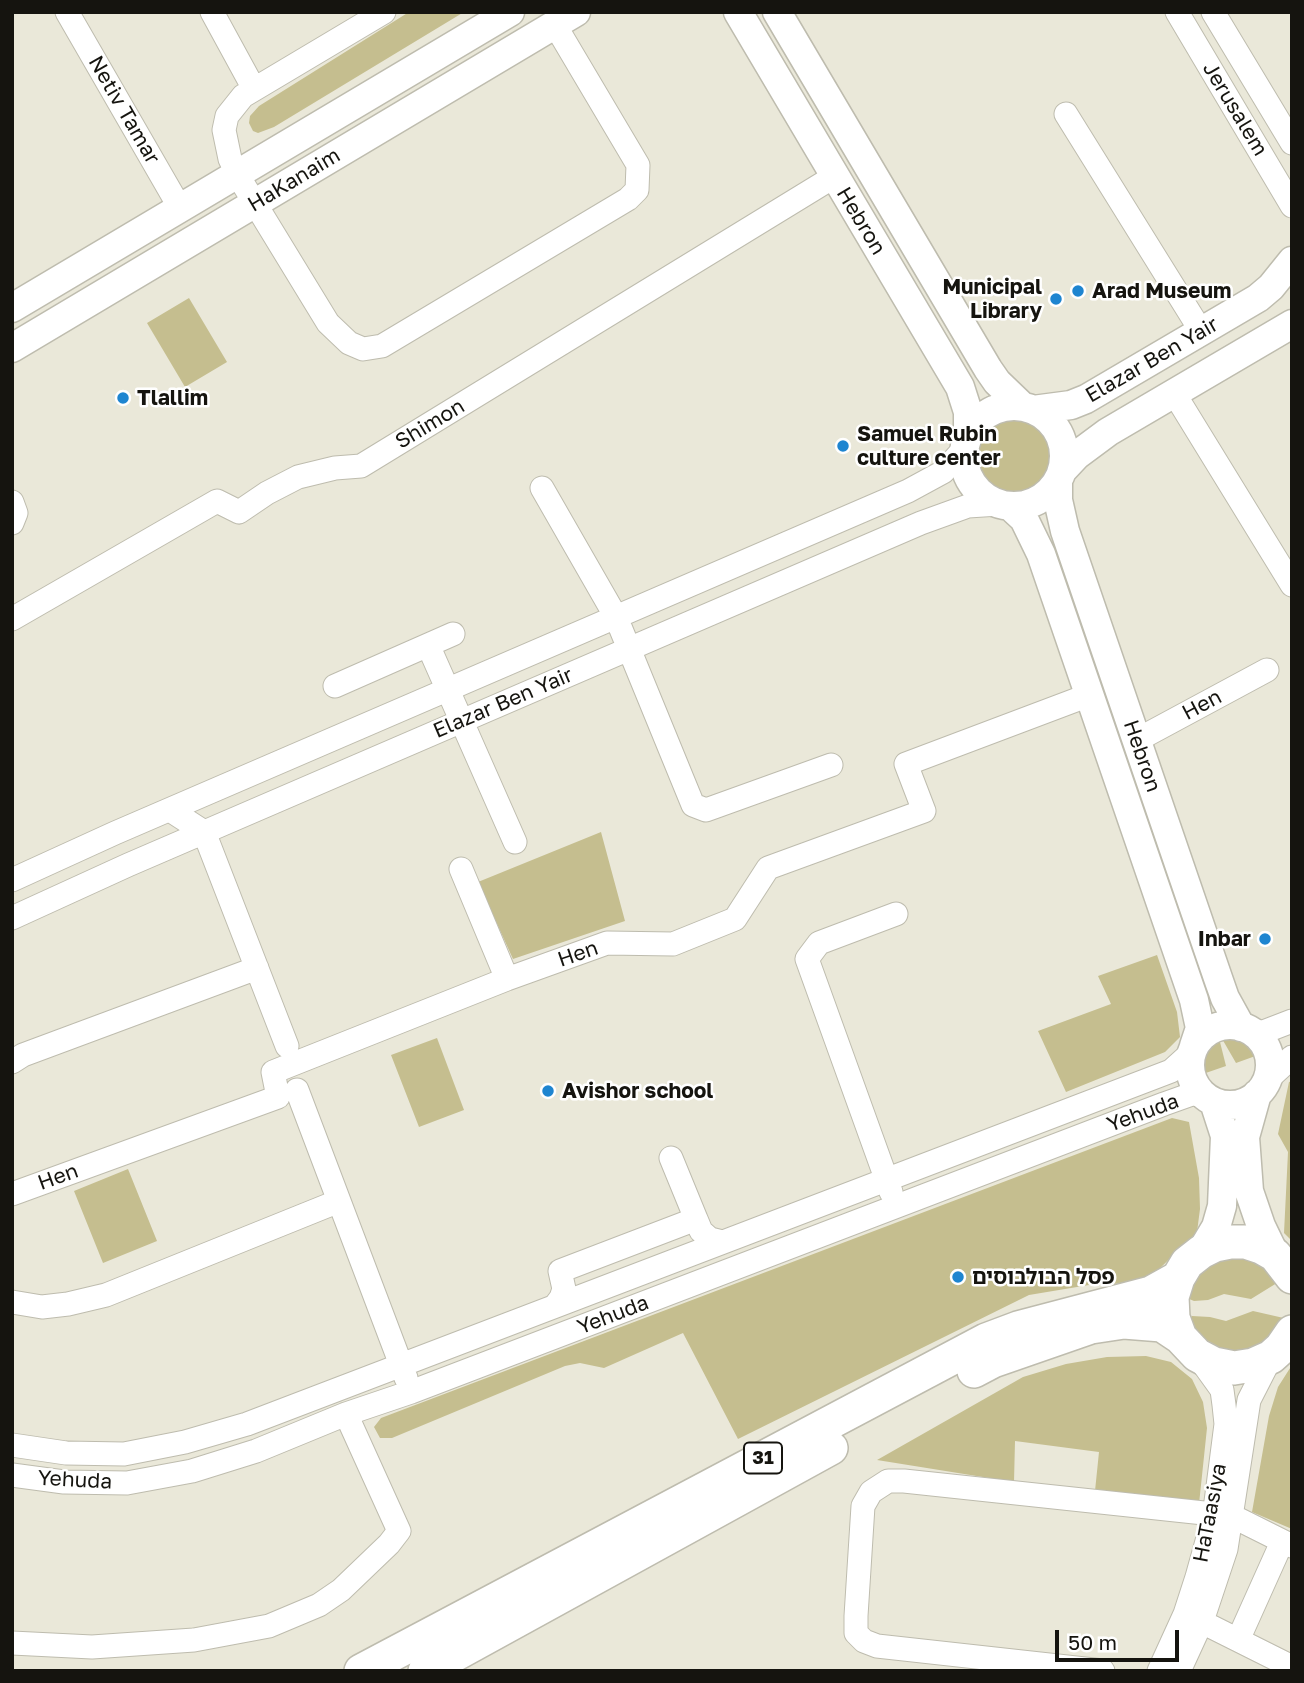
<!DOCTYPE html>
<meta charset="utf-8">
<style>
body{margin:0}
#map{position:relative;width:1304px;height:1683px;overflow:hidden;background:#eae8d9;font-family:"Golos Text",sans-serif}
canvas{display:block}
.frame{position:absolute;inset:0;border:14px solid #15140f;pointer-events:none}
.scale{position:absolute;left:1055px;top:1630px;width:124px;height:32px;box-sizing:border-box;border:4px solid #15140f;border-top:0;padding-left:9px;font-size:21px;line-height:24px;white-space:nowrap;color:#15140f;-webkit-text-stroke:5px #fff;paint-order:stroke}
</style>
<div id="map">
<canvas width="1304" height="1683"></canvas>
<div class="frame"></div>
<div class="scale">50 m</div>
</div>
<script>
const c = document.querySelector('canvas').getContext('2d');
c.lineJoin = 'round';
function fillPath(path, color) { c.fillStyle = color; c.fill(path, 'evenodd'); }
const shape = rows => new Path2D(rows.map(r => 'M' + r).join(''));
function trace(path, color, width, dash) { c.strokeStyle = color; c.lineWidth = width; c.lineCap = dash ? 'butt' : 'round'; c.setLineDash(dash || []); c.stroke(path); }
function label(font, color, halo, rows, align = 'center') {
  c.font = font + ' "Golos Text","Noto Sans Hebrew",sans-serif'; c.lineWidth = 5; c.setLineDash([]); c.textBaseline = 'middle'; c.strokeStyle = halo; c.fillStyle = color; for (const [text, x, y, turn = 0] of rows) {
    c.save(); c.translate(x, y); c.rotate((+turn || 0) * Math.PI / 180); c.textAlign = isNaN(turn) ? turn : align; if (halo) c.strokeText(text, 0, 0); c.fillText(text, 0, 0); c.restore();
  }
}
const green = shape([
 [409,12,464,12,274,127,258,133,253,131,249,123,250,116,259,106],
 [189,298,227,362,185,387,147,323],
 '975 455a39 39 0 1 1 78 0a39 39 0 1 1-78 0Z',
 [601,832,625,921,513,959,478,882],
 [1157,955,1177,1012,1180,1037,1165,1052,1066,1092,1038,1031,1111,1004,1098,976],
 [1223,1033,1235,1033,1255,1044,1261,1054,1236,1063,1221,1037,1219,1038,1226,1066,1197,1076,1196,1065,1198,1055,1204,1045,1212,1037],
 [437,1038,464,1110,419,1127,391,1055],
 [1292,1081,1292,1241,1284,1233,1288,1152,1278,1134,1289,1082],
 [1172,1118,1189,1122,1199,1178,1200,1209,1197,1232,1151,1277,1134,1283,1089,1285,1029,1295,738,1439,683,1333,604,1368,580,1363,565,1366,392,1438,380,1438,374,1427,381,1418],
 [128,1169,157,1241,103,1263,74,1191],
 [1242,1249,1285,1278,1251,1299,1224,1294,1208,1300,1194,1301,1182,1296,1198,1264],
 [1253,1311,1288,1319,1271,1344,1222,1356,1185,1322,1192,1316,1210,1317,1226,1321],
 [1146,1356,1171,1362,1192,1379,1203,1402,1207,1428,1199,1504,1095,1491,1099,1452,1015,1441,1014,1482,877,1460,1023,1377,1066,1364,1107,1357],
 [1292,1365,1292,1529,1252,1512,1269,1416,1278,1387]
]);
const minor = shape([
 [67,12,180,208],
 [212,12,254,89],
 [384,12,243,96,227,116,224,130,230,159,237,174,328,323,349,343,363,349,382,346,628,199,637,190,638,165,555,25],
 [1177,12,1292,206],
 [1213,12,1292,143],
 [1066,114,1201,331],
 [1174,393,1292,585],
 [542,488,616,617,693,805,706,810,831,765],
 [12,502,16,513,12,523],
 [12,619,217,501,239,512,267,493,298,477,335,468,361,466,835,176],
 [428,645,515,842],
 [335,686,453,634],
 [1137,740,1267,670],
 [170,810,204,832,287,1046],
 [461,869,507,979],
 [12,880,115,833,908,491,943,472,963,450],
 [12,918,128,865,921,523,968,506,999,504],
 [1254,1033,1266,1031,1292,1021],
 [12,1062,23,1055,257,968],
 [1267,1080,1292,1057],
 [297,1090,406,1378],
 [671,1158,696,1219],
 [891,1192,807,959,819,943,896,914],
 [12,1194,278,1097,273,1072,507,979,607,943,673,944,735,919,768,868,924,811,906,764,1089,695],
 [12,1302,42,1307,68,1304,106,1295,339,1201],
 [555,1306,561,1298,564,1289,560,1271,696,1219,701,1231,710,1239,722,1242],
 [12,1445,66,1453,124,1454,185,1442,247,1424,1171,1071,1192,1052],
 [12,1475,64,1482,127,1483,192,1471,256,1451,346,1414,411,1392,1164,1104,1192,1094,1203,1095],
 [1188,1615,1292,1667],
 [1238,1640,1282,1542],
 [12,1643,92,1647,194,1640,269,1626,319,1605,341,1590,389,1544,399,1531,346,1414],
 [1103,1671,877,1646,864,1641,856,1633,856,1616,863,1506,871,1492,888,1481,904,1481,1232,1516,1292,1546],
 [1159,1671,1185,1614,1197,1577,1214,1516,1217,1494,1226,1424,1224,1405,1222,1390,1199,1358],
 [1179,1671,1202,1621,1226,1549,1249,1400,1271,1357]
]);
const major = shape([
 [738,12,960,387,968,412,968,434],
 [777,12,988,369,997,382,1022,406],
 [12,308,510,12],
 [12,348,576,12],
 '964 456a50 50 0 1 1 100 0a50 50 0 1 1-100 0Z',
 [1033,410,1071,405,1086,399,1258,298,1271,287,1292,261],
 [1062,471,1077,455,1108,432,1292,324],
 [1058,480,1058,500,1065,531,1218,978,1225,998,1241,1027],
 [1010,506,1024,519,1041,554,1194,1000,1200,1028,1194,1046],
 '1190 1065a40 40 0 1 1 80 0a40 40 0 1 1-80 0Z',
 [1257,1094,1245,1137,1249,1191,1261,1226,1275,1255],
 [1201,1252,1216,1227,1222,1206,1225,1136,1214,1102]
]);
const highway = shape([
 [1292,1277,1275,1255,1261,1247,1246,1242,1230,1242,1215,1245,1201,1252,1187,1263,1178,1278,1172,1297,1173,1318,1180,1337,1197,1355,1214,1364,1234,1368,1253,1365,1271,1357,1281,1348,1292,1332],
 [974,1371,993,1361,1091,1327,1124,1322,1162,1325,1180,1337],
 [361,1671,986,1340,1018,1328,1151,1293,1178,1278],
 [425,1671,831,1448]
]);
const markers = [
 [1078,291,7,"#1e85d0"],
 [1056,299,7,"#1e85d0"],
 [123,398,7,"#1e85d0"],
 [843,446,7,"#1e85d0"],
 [1265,939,7,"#1e85d0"],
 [548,1091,7,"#1e85d0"],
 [958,1277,7,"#1e85d0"]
];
const shields = [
 [763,1458,38]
];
const shieldNames = [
 ["31",763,1458]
];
const streetNames = [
 ["Jerusalem",1235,109,59],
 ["Netiv Tamar",124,110,60],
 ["HaKanaim",294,180,-31],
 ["Hebron",861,221,59],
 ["Elazar Ben Yair",1152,360,-30],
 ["Shimon",430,424,-31],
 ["Elazar Ben Yair",503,703,-23],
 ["Hen",1202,705,-28],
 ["Hebron",1142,756,71],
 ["Hen",578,954,-19],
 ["Yehuda",1143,1113,-20],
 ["Hen",58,1177,-20],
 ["Yehuda",613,1315,-21],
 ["Yehuda",75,1480,3],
 ["HaTaasiya",1210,1513,-79]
];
const poiNames = [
 ["Municipal",1042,287,"right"],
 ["Library",1042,311,"right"],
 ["Arad Museum",1092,291],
 ["Tlallim",137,398],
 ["Samuel Rubin",857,434],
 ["culture center",857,458],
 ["Inbar",1251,939,"right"],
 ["Avishor school",562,1091],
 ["פסל הבולבוסים",972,1277]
];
fillPath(green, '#c5be8f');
trace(minor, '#bebcae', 25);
trace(major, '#bebcae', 31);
trace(highway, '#bebcae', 36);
trace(minor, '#fff', 23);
trace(major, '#fff', 28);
trace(highway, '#fff', 33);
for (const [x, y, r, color] of markers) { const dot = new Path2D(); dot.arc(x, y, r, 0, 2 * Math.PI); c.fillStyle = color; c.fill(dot); trace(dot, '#fff', 2.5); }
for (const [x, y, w] of shields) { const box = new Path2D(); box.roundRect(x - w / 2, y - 15.5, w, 31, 5); c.fillStyle = '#fff'; c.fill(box); trace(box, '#15140f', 2); }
label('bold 19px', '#15140f', null, shieldNames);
label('21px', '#15140f', '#fff', streetNames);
label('bold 21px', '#15140f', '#fff', poiNames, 'left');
</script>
